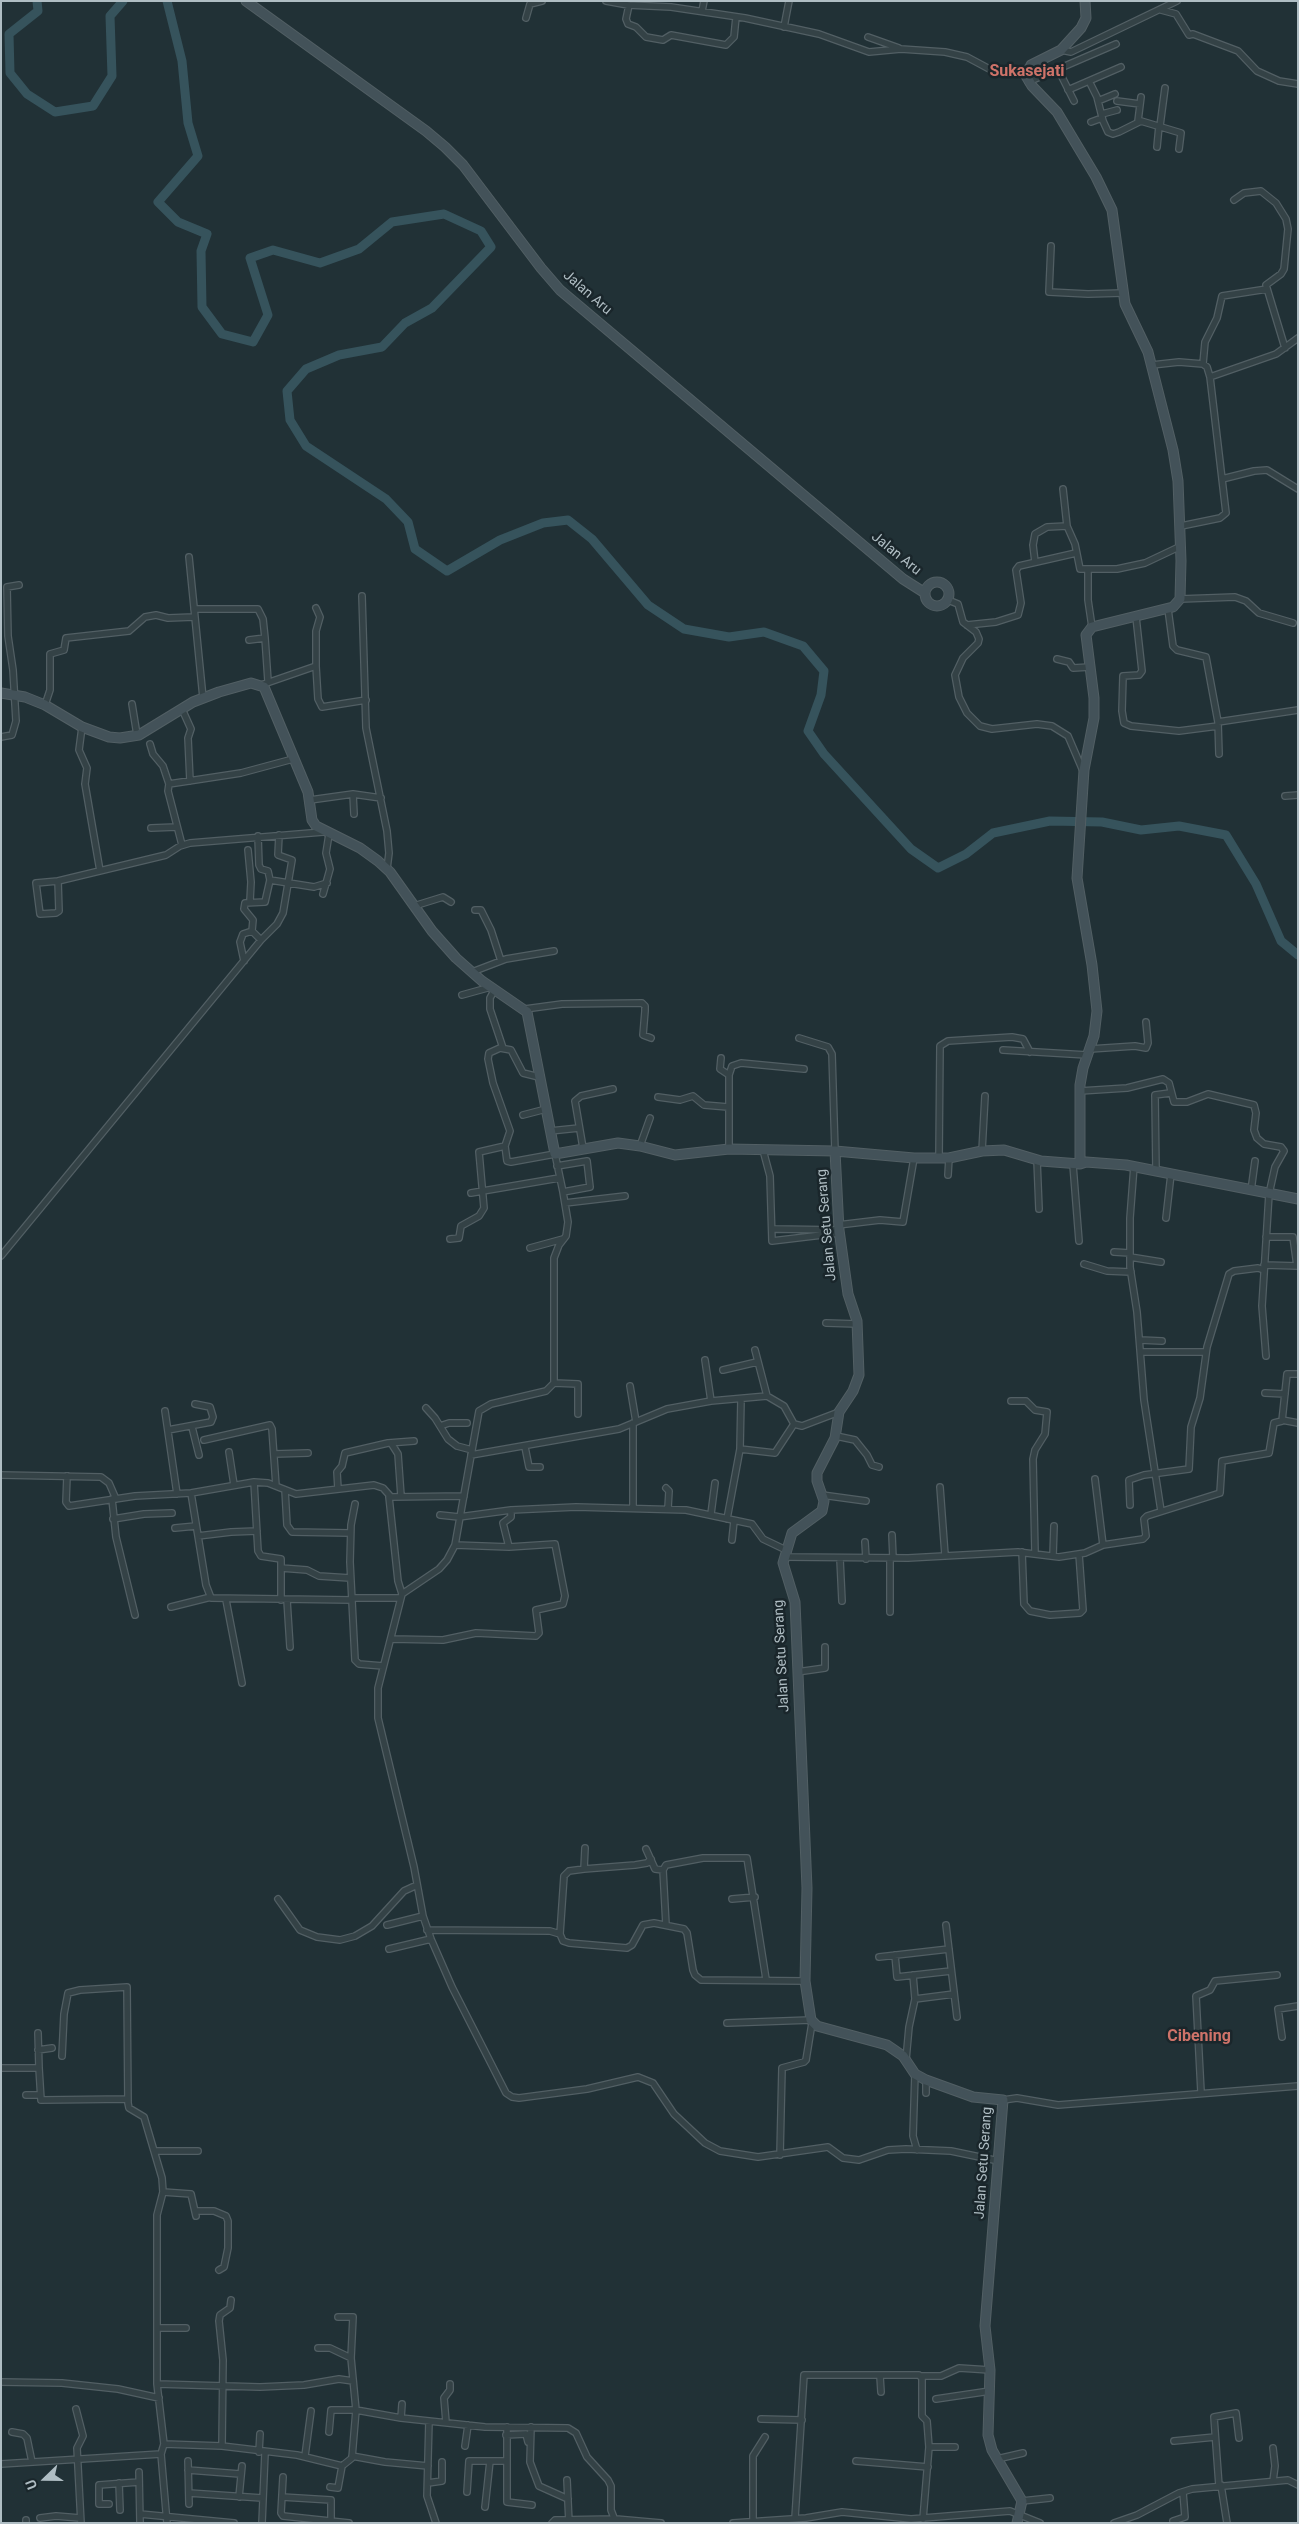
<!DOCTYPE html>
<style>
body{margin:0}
#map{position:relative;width:1299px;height:2524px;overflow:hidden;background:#213136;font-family:Roboto,sans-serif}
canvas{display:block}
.frame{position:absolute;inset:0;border:2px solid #afbdc3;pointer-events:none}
.north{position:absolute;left:20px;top:2454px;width:50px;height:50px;-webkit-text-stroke:4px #1a262b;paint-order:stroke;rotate:248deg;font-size:14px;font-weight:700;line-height:20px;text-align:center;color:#afbdc3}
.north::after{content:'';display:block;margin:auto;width:18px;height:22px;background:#afbdc3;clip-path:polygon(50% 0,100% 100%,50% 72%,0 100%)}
</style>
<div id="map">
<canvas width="1299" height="2524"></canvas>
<div class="frame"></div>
<div class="north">U</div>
</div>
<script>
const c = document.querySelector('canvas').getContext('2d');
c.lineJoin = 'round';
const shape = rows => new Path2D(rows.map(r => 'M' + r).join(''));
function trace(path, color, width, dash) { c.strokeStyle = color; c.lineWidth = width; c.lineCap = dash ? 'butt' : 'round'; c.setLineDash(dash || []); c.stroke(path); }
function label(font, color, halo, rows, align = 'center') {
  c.font = font + ' Roboto,sans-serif'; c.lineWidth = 5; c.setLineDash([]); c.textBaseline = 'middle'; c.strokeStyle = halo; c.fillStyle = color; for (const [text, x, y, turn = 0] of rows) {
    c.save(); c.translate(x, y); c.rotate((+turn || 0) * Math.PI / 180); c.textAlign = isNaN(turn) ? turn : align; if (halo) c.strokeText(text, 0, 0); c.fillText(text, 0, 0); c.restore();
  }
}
const river = shape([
 [37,1,38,11,9,34,10,73,27,94,55,112,93,106,112,76,110,16,123,1],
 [167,1,182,61,188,123,198,156,158,202,178,222,207,234,201,251,202,307,222,334,253,342,268,315,250,258,273,250,320,263,359,249,392,222,444,214,481,231,491,247,432,308,405,323,382,347,339,355,306,369,287,391,290,420,306,446,386,499,408,522,415,549,447,571,500,540,543,523,568,520,592,539,648,605,684,629,729,637,764,632,803,646,824,671,821,695,808,731,824,754,911,849,938,868,966,854,993,833,1050,821,1102,822,1141,830,1179,826,1226,835,1256,884,1281,941,1298,955]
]);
const street = shape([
 [606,1,628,5,671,7,745,18,819,34,869,52,901,49,945,52,967,57,995,72,1009,73,1028,68],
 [629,5,626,19,628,24,636,27,646,37,663,40,671,35,726,45,734,37,736,17],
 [1161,10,1176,14,1189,35,1193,34,1238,51,1257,71,1279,81,1298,84],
 [702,11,704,1],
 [526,18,530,4,542,1],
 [784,27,789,1],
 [868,37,899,48],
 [1061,50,1071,52,1177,1],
 [1058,69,1074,101],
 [1089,81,1097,97,1103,121,1108,132,1113,134,1119,132,1141,121,1181,133,1179,149],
 [1028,82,1116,44],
 [1068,90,1121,67],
 [1098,101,1115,94],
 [1117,101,1140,104],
 [1102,114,1117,110],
 [1138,121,1141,97],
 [1091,122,1102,118],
 [1160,126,1165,88],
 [1157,147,1159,126],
 [1234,200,1244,193,1261,191,1276,203,1286,219,1288,229,1284,269,1281,274,1266,285,1285,348],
 [1051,246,1049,292,1088,294,1123,293],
 [1203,364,1205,342,1217,318,1222,296,1267,289],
 [1152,365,1179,362,1203,364,1207,367,1210,377,1276,354,1298,338],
 [1222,479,1254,471,1267,470,1298,489],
 [1063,489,1067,526,1075,544,1080,569,1088,569,1088,600,1092,627],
 [1181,526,1220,518,1226,513,1210,377],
 [189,557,203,698],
 [1035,562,1033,545,1035,534,1047,527,1067,526],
 [1088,569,1117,569,1145,563,1181,546],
 [362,596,366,728,387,831,389,853,387,869],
 [1180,599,1235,597,1246,601,1259,613,1293,623],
 [948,600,958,604,963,622,976,632,979,639,978,643,963,658,955,675,959,697,967,713,980,726,992,729,1037,724,1052,726,1068,736,1083,771],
 [194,609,258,609,263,619,265,638],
 [1168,609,1173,646,1177,650,1206,657,1218,722,1219,754],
 [1136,617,1142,671,1139,675,1123,676,1122,711,1124,723,1131,726,1179,731,1218,726],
 [967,625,996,622,1018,615,1021,603,1016,570,1019,566,1076,553],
 [249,640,265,638,268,681],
 [1057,659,1069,662,1073,668,1090,667],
 [316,666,316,631,320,617,316,608],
 [261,685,316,666,318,699,322,707,366,700],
 [132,704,137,735],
 [45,705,50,690,50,654,64,650,66,638,129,631,145,617,156,615,168,618,194,617],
 [182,709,191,729,188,738,190,781],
 [1218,722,1298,710],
 [82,727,79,750,87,768,85,784,100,871],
 [1,737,12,735,16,721,13,670,8,636,7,587,19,585],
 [150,744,153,754,163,766,169,784],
 [353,794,381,798],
 [1285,796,1298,795],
 [310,800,353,794,354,814],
 [151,828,177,827],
 [182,845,168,791,169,784,241,773,293,759],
 [248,850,251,882,250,901],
 [270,880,314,887,327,883],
 [58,881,36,883,40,914,56,913,59,911,58,881,166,855,180,846,190,843,323,832],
 [323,894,330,869,326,853,329,834],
 [414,906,443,897,451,902],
 [475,910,481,910,491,930,501,961],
 [252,931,253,920,244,909,245,903,265,902,270,880,268,871,261,869,259,865,258,836],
 [244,961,240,942,243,934,252,931,261,940],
 [472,972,506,959,554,951],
 [495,989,490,998,490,1009,503,1048],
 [462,995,491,987],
 [525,1009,562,1004,642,1003,645,1006,645,1011,643,1035,651,1038],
 [799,1038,828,1047,832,1054,835,1151],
 [1090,1049,1135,1046,1146,1048,1148,1043,1146,1022],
 [1003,1050,1087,1055],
 [721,1058,720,1069,729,1075],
 [539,1077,523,1073,511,1050,500,1048,489,1053,488,1059,493,1083,510,1131,505,1146,507,1161,511,1162,555,1154,563,1192,568,1222,566,1236,559,1245,554,1258,554,1383,546,1391,491,1404,479,1411,455,1545,447,1560,439,1569,402,1594,378,1688,378,1718,414,1867,423,1916,431,1939,452,1987,506,2093,512,2097,519,2098,587,2089,638,2077,653,2083,674,2114,705,2143,720,2151,758,2157,828,2147,843,2158,859,2160,888,2150,906,2149,951,2151,999,2161],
 [1080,1091,1127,1088,1163,1079,1169,1083,1174,1102,1187,1102,1208,1094,1254,1105,1256,1113,1254,1130,1257,1138,1264,1144,1281,1147,1284,1151,1275,1167,1269,1194,1262,1306,1266,1356],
 [658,1097,680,1100,693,1096,704,1105,728,1107],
 [523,1115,546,1109],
 [550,1131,579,1128],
 [640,1146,650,1118],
 [583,1148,575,1101,581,1096,613,1089],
 [729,1149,729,1075,732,1066,741,1063,804,1069],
 [763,1150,770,1176,772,1241,839,1233],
 [982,1151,985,1096],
 [939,1158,940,1046,948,1041,1012,1037,1023,1039,1030,1052],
 [1037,1160,1039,1209],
 [1073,1165,1079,1241],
 [557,1166,587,1161,590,1187,563,1192],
 [1134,1166,1130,1218,1130,1267,1137,1312,1144,1400,1161,1511],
 [1156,1171,1155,1095,1170,1093],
 [948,1175,949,1158],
 [1251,1191,1255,1161],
 [471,1193,559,1178],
 [565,1203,625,1196],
 [1166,1218,1171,1174],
 [838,1225,880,1220,903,1222,914,1158],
 [775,1229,839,1230],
 [1266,1237,1293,1237,1297,1266],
 [450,1239,459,1238,461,1226,479,1216,484,1208,479,1152,505,1146],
 [530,1248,563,1239],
 [1114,1252,1130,1253],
 [1,1256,261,940,277,924,283,913,292,860,278,855,279,835],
 [1130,1257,1161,1262],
 [1084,1264,1107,1271,1131,1272],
 [1264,1265,1298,1266],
 [826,1323,858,1324],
 [1140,1340,1162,1341],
 [755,1350,767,1396,784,1406,794,1424],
 [1141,1352,1206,1352],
 [705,1360,711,1401],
 [723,1370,757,1362],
 [554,1383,578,1384,578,1414],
 [630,1386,636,1422],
 [1265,1393,1285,1394],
 [1011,1401,1026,1401,1035,1410,1047,1412,1045,1434,1035,1450,1033,1459,1035,1553],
 [426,1408,435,1418,448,1439,457,1446,472,1450],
 [165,1411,177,1494],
 [1282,1420,1298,1423],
 [440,1426,449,1423,467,1423],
 [192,1427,199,1455],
 [168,1430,211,1422,213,1417,210,1407,195,1404],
 [836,1436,855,1440,867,1455,872,1465,879,1467],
 [204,1440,270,1425,272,1429,276,1486],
 [391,1443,398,1454,401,1496],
 [525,1447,529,1467,540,1467],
 [740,1449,775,1453,794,1424,802,1426,839,1412],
 [229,1452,234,1485],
 [274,1454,308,1453],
 [471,1455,619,1429,667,1409,711,1401,767,1396],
 [1,1475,101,1477,109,1483,116,1499],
 [67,1476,66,1502,69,1506,135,1496,191,1493,254,1482,268,1483,296,1494,374,1485,383,1488,391,1497,464,1496],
 [1095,1479,1103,1545],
 [254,1482,258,1551,261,1556,281,1559,281,1600],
 [940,1487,945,1555],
 [666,1488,669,1491,668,1508],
 [338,1489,337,1472,342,1466,345,1453,388,1443,414,1441],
 [285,1490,287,1525,292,1532,350,1533],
 [191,1493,206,1585,211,1598,352,1600],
 [822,1495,866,1501],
 [389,1497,398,1581,402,1594],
 [112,1499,116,1537,135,1615],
 [355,1504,351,1525,350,1562,355,1660,359,1664,383,1666],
 [1130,1505,1129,1480,1144,1475,1189,1469,1191,1427,1200,1398,1207,1347,1229,1274,1234,1271,1258,1268,1264,1270],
 [633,1508,633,1423],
 [711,1514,715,1483],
 [440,1515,459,1517,511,1510,576,1507,686,1510,752,1524,763,1539,786,1550],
 [113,1519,144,1514,172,1513],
 [727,1519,740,1449,741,1399],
 [175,1528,196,1526],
 [892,1535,893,1558],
 [198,1536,231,1532,257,1531],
 [732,1540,734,1521],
 [865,1542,866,1559],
 [509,1547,503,1523,511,1517,511,1510],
 [1022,1552,1024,1604,1030,1611,1050,1615,1080,1613,1083,1610,1079,1554],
 [1053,1556,1054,1526],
 [785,1557,908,1558,1018,1552,1059,1557,1085,1553,1103,1545,1143,1539,1146,1536,1144,1519,1147,1516,1220,1493,1222,1461,1269,1453,1274,1423,1282,1421,1287,1374,1298,1374],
 [890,1558,890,1612],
 [840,1559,842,1601],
 [281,1568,307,1570,319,1576,350,1578],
 [352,1598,400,1598],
 [226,1600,242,1683],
 [287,1600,290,1647],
 [171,1607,211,1597],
 [391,1639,443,1640,476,1633,536,1636,539,1633,536,1610,563,1604,565,1596,555,1544,509,1547,455,1545],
 [797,1672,825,1668,825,1647],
 [646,1849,655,1869,663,1870],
 [584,1869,635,1865,647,1863,651,1859],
 [278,1899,300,1930,317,1937,340,1940,355,1936,372,1926,404,1891,417,1885],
 [732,1899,755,1897],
 [387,1925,423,1916],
 [666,1925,663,1870,666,1865,703,1858,747,1858,766,1979],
 [946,1925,957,2017],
 [427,1930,550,1931,560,1934,563,1941,569,1943,627,1948,632,1945,643,1925,654,1923,684,1929,687,1933,693,1970,695,1975,701,1980,805,1981],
 [560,1934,564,1876,569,1871,584,1869,585,1848],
 [389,1949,431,1939],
 [895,1955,897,1977,951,1971],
 [879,1957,949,1949],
 [915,1999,954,1994],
 [727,2023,811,2020],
 [38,2033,39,2068],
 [1282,2037,1278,2009,1298,2006],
 [38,2050,52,2048],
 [62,2056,64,2014,68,1993,80,1990,127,1987,128,2103,129,2108,144,2117,162,2178,163,2192,157,2215,157,2384,164,2444,161,2454,167,2523],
 [906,2060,909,2027,915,1999,913,1975],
 [1,2068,39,2068,41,2100,128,2099],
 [915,2074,913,2136,917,2150],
 [1201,2092,1196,1996,1210,1990,1215,1981,1277,1975],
 [926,2093,926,2080],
 [26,2095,39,2095],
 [1003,2100,1017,2098,1058,2105,1298,2086],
 [155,2151,198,2151],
 [780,2155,782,2068,804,2062,806,2060,812,2023],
 [163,2192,191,2194,196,2216],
 [195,2211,214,2211,226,2216,228,2221,228,2248,224,2267,219,2270],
 [157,2328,186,2328],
 [318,2348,330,2348,351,2358],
 [880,2376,881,2392],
 [920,2376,941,2376,959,2368,990,2370],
 [1,2382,62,2383,118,2389,159,2398],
 [157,2384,260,2387,304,2385,339,2379,353,2381],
 [936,2399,990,2391],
 [76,2409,83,2436,77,2448,81,2523],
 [401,2418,402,2404],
 [761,2419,802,2420],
 [429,2421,427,2496,436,2523],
 [446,2422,444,2398,450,2390,450,2384],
 [507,2427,507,2502,532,2505],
 [531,2427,530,2462,539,2486,568,2499],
 [12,2432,23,2434,27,2438,32,2462],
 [329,2432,331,2410,356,2410,351,2358,353,2317,338,2317],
 [506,2435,526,2434,528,2442],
 [1174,2441,1215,2437],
 [164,2444,222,2446,297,2455,342,2466,352,2458,356,2410,401,2418,485,2427,568,2428,576,2433,587,2457,608,2480,611,2486,611,2510,616,2523],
 [222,2446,223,2360,219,2321,220,2315,230,2308,231,2300],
 [465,2446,468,2425],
 [929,2447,955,2447],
 [259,2452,260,2434],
 [305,2456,311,2411],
 [352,2456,385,2462,428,2466],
 [997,2459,1023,2453],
 [188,2461,189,2504],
 [856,2461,928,2467],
 [1,2464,161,2454],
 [188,2470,240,2474],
 [139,2472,140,2522],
 [283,2477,281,2513,283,2516,349,2523],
 [567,2480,569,2523],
 [1273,2481,1275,2466,1273,2448],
 [119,2483,120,2510],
 [428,2483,442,2481,442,2462],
 [1221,2485,1227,2523],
 [1219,2486,1214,2417,1236,2413,1239,2438],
 [330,2487,338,2488,342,2466],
 [467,2492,469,2461,506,2461],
 [189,2493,262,2498],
 [239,2497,242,2466],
 [282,2497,331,2500,331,2523],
 [1022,2501,1050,2498],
 [109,2504,99,2504,99,2485,139,2482],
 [485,2507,490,2461],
 [140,2514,234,2523],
 [40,2518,56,2516,80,2518],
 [795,2518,804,2375,919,2375,922,2378,922,2416,927,2421,929,2447,923,2519],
 [753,2521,753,2456,765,2437],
 [1173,2521,1185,2517,1183,2492],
 [26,2523,26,2520],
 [262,2523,265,2453],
 [552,2523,555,2520,616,2519,661,2523],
 [733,2523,806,2518,842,2512,911,2519,1010,2511,1040,2523],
 [1114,2523,1137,2515,1179,2493,1192,2489,1288,2480,1298,2485]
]);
const secondary = shape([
 [246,1,426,131,445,147,463,165,541,268,560,290,903,579,925,593],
 '925 594a12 12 0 1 1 24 0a12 12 0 1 1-24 0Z',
 [1,693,25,697,45,705,82,727,109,737,120,738,139,735,193,702,219,692,251,683,264,687,308,792,312,820,316,826,360,848,378,861,390,872,432,931,456,958,482,981,527,1012,555,1154,618,1143,640,1146,675,1155,729,1149,835,1151],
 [1080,1164,1086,1162,1126,1165,1298,1199],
 [1017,2523,1022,2501,992,2450,988,2435,990,2370,985,2326,1003,2100,973,2097,926,2080,915,2074,903,2056,887,2045,817,2026,811,2020,805,1981,807,1888,795,1602,783,1563,792,1533,822,1511,824,1501,817,1481,817,1473,835,1438,839,1412,853,1391,859,1375,857,1321,848,1294,839,1230,835,1151,914,1158,949,1158,982,1151,1004,1150,1041,1161,1080,1164,1080,1085,1083,1068,1094,1036,1097,1011,1092,965,1077,878,1084,770,1094,718,1094,698,1086,635,1092,627,1173,607,1180,599,1181,561,1178,481,1173,450,1148,352,1125,304,1112,210,1096,177,1057,112,1032,86,1026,76,1031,65,1061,50,1081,28,1086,18,1085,1]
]);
const streetNames = [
 ["Jalan Aru",587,293,41],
 ["Jalan Aru",896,554,39],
 ["Jalan Setu Serang",827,1225,-95],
 ["Jalan Setu Serang",782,1656,-93],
 ["Jalan Setu Serang",984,2163,-86]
];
const quarterNames = [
 ["Sukasejati",1027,72],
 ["Cibening",1199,2037]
];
trace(river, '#36535c', 9);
trace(street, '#525f64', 8);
trace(secondary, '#525f64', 11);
trace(street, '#344246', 5.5);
trace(secondary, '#435259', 9);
label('14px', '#afbdc3', '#1a262b', streetNames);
label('bold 16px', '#cf7369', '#1a262b', quarterNames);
</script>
